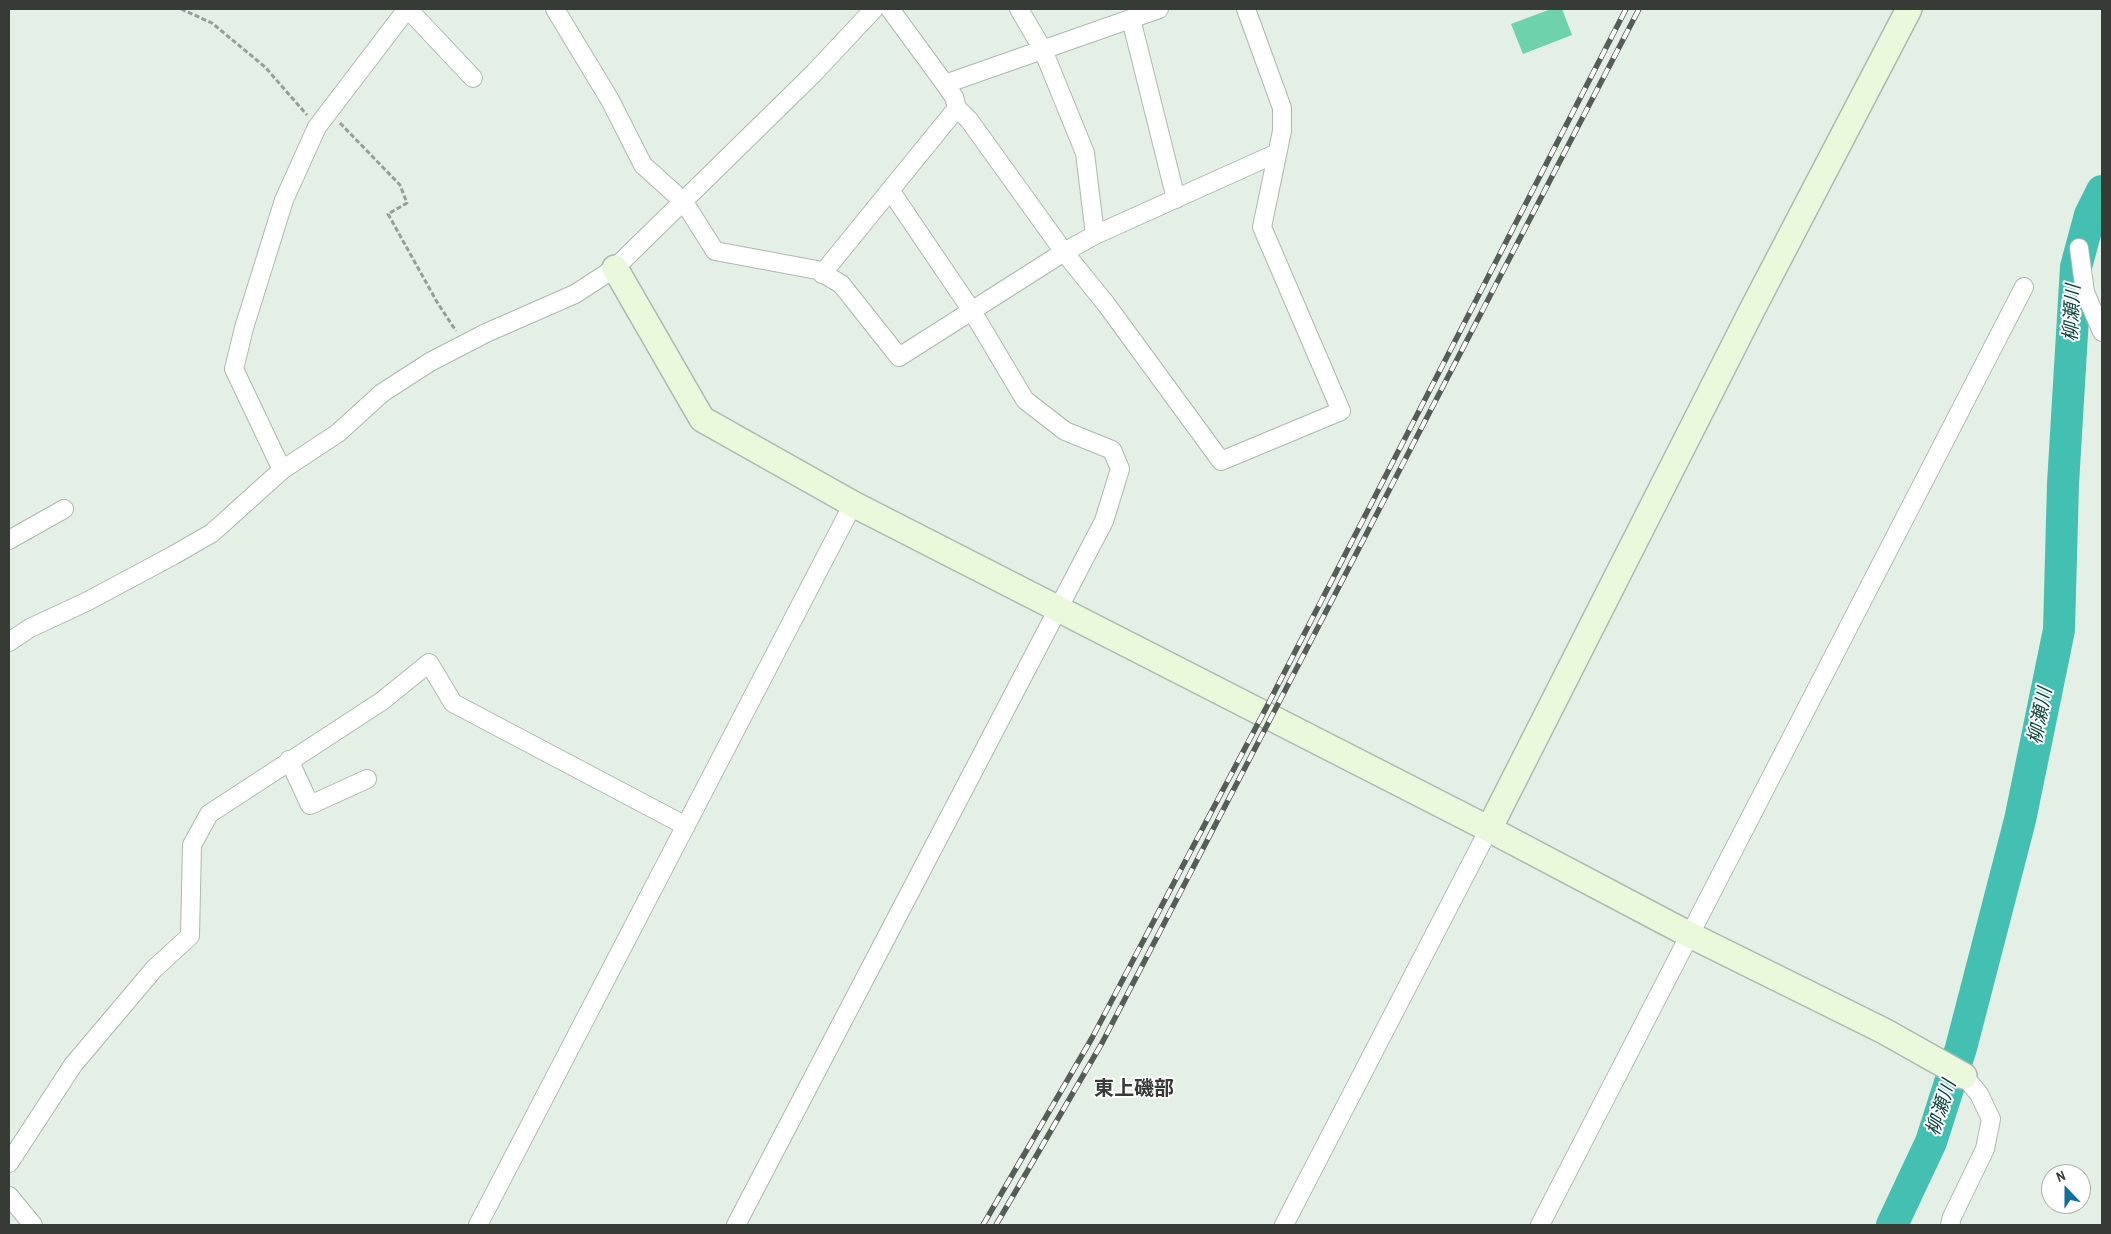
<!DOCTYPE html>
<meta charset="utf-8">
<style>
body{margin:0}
#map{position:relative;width:2111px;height:1234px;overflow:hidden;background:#e4f0e5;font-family:"Archivo Narrow",sans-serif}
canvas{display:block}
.frame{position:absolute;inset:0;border:10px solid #363b36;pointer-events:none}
.north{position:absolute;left:2041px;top:1164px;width:50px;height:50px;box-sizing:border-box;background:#fff;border:1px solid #afb1af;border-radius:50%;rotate:338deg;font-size:14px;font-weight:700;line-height:20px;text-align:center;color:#363b36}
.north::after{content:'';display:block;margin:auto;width:18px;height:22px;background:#136e9d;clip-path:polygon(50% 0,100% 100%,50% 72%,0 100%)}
</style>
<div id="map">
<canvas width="2111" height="1234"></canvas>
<div class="frame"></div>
<div class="north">N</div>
</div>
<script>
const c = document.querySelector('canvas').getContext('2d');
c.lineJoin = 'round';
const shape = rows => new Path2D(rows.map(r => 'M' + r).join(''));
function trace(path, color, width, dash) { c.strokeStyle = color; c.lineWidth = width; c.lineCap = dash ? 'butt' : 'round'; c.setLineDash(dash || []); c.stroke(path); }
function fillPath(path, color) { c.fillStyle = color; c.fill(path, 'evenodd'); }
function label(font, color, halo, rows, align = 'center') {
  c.font = font + ' "Archivo Narrow","Noto Sans JP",sans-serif'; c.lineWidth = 4; c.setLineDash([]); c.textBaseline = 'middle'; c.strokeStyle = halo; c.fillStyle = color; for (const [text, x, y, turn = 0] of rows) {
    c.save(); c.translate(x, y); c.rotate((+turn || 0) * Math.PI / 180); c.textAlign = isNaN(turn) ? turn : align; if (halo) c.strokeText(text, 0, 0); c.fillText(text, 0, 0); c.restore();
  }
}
const river = shape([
 [1892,1225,1931,1142,1961,1048,2020,820,2059,630,2063,484,2076,267,2090,215,2102,191]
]);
const building = shape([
 [1551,9,1562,9,1572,35,1523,54,1511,24]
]);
const path = shape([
 [181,9,212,23,265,67,307,115],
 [340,123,400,185,407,203,388,214,437,302,456,331]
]);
const street = shape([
 [408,9,473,78],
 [555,9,610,100,643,165,684,202,715,251,817,270,841,284,899,357,1064,252,1095,235,1085,153,1043,50,1019,9],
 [890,9,945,84,954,97,957,108,969,120,1064,252,1106,304,1221,461,1341,411,1262,227,1282,131,1282,108,1246,9],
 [1131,19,1176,199],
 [945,84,1159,9],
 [1095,235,1277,153],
 [2079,248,2085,292,2102,332],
 [822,274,957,108],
 [282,470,234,369,244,328,284,200,317,127,407,9],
 [9,540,64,509],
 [9,642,30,628,86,602,172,556,212,533,282,470,338,433,382,393,430,362,486,333,575,294,615,268,813,74,874,9],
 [289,760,310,805,367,779],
 [9,1163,73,1065,154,969,190,936,192,845,209,814,382,701,429,663,453,703,686,826],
 [9,1196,33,1225],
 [478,1225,853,504],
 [736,1225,1104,521,1120,469,1112,450,1065,431,1025,400,972,311,890,190],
 [1284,1225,1489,829],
 [1540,1225,2024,287],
 [1950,1225,1952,1217,1985,1149,1991,1119,1979,1094,1964,1076]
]);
const secondary = shape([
 [615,268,702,419,853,504,1489,829,1690,935,1884,1031,1964,1076],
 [1489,829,1752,310,1909,9]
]);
const rail = shape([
 [983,1225,1092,1038,1263,714,1626,9],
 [996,1225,1102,1043,1639,9]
]);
const waterNames = [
 ["柳瀬川",2073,313,-87],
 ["柳瀬川",2041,716,-79],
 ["柳瀬川",1942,1108,-72]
];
const quarterNames = [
 ["東上磯部",1134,1090]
];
trace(river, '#44c0b2', 32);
fillPath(building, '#6ed2ab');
trace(street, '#adb8ae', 20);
trace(secondary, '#adb8ae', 28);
trace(path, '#969f97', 3, [5, 2.5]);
trace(street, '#fff', 18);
trace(secondary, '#eaf8db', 25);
trace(rail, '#565c56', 5.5);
trace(rail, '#fff', 4, [11]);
label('italic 19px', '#0e453f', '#fff', waterNames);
label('bold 20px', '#363b36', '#fff', quarterNames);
</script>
